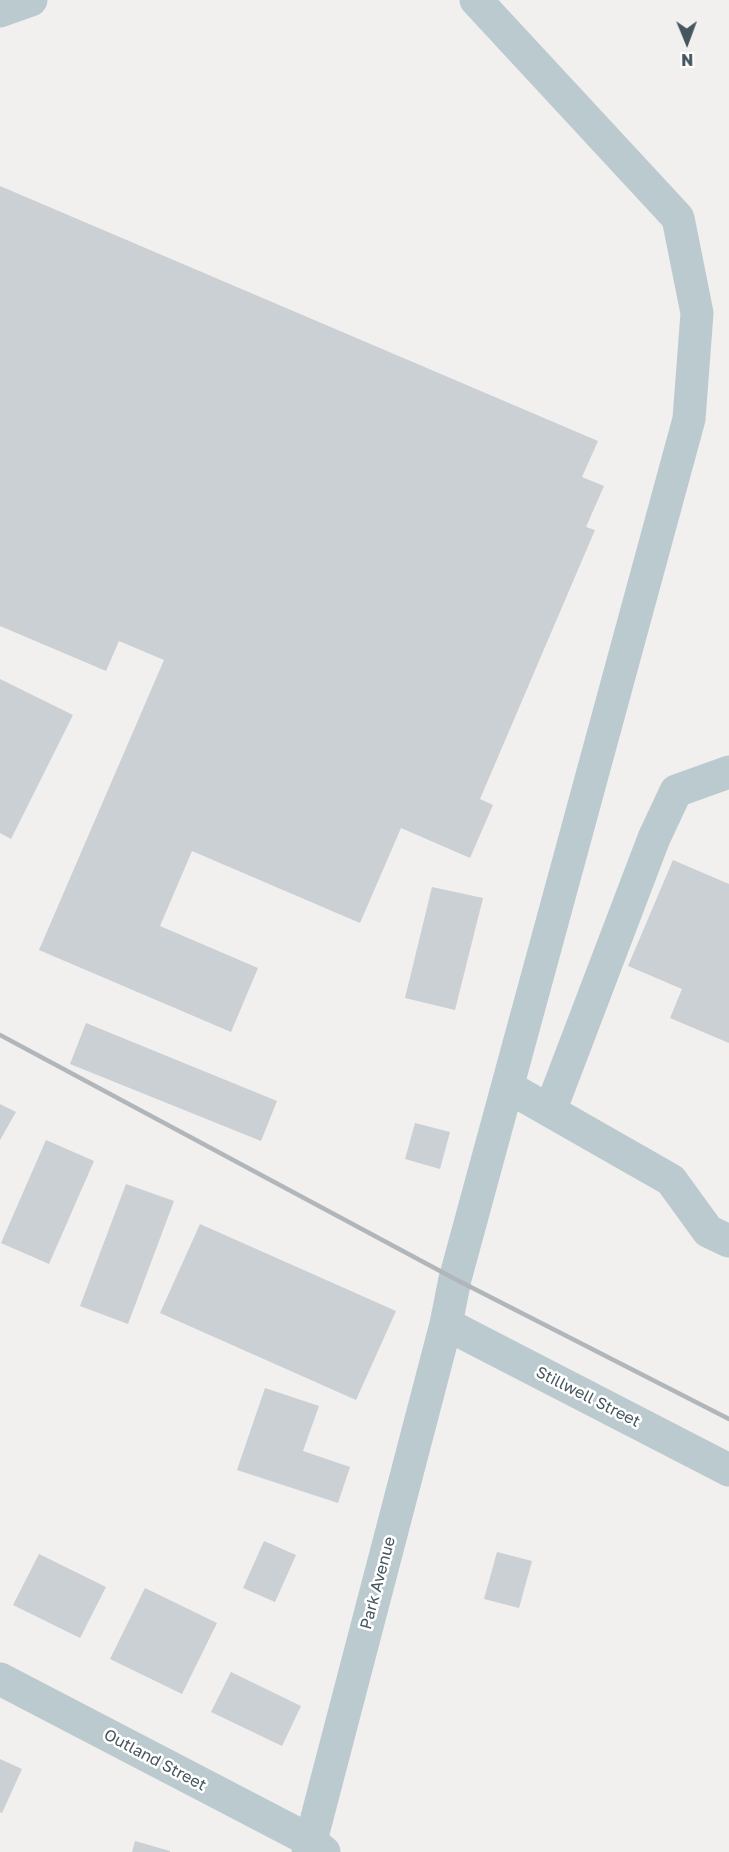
<!DOCTYPE html>
<style>
body{margin:0}
#map{position:relative;width:729px;height:1852px;overflow:hidden;background:#f2efef;font-family:"Golos Text",sans-serif}
canvas{display:block}
.north{position:absolute;left:657px;top:12px;width:60px;height:60px;-webkit-text-stroke:4px #fff;paint-order:stroke;rotate:179deg;font-size:16px;font-weight:700;line-height:24px;text-align:center;color:#45575e}
.north::after{content:'';display:block;margin:auto;width:21px;height:27px;background:#45575e;clip-path:polygon(50% 0,100% 100%,50% 72%,0 100%)}
</style>
<div id="map">
<canvas width="729" height="1852"></canvas>
<div class="north">N</div>
</div>
<script>
const c = document.querySelector('canvas').getContext('2d');
c.lineJoin = 'round';
function fillPath(path, color) { c.fillStyle = color; c.fill(path, 'evenodd'); }
const shape = rows => new Path2D(rows.map(r => 'M' + r).join(''));
function trace(path, color, width, dash) { c.strokeStyle = color; c.lineWidth = width; c.lineCap = dash ? 'butt' : 'round'; c.setLineDash(dash || []); c.stroke(path); }
function label(font, color, halo, rows, align = 'center') {
  c.font = font + ' "Golos Text",sans-serif'; c.lineWidth = 5; c.setLineDash([]); c.textBaseline = 'middle'; c.strokeStyle = halo; c.fillStyle = color; for (const [text, x, y, turn = 0] of rows) {
    c.save(); c.translate(x, y); c.rotate((+turn || 0) * Math.PI / 180); c.textAlign = isNaN(turn) ? turn : align; if (halo) c.strokeText(text, 0, 0); c.fillText(text, 0, 0); c.restore();
  }
}
const building = shape([
 [0,186,598,441,582,477,604,486,586,527,595,530,480,799,493,805,470,858,401,828,360,923,192,851,160,926,258,968,231,1032,39,950,164,660,119,641,106,671,0,626],
 [0,679,73,715,11,839,0,833],
 [673,860,729,884,729,1043,670,1018,682,989,628,966],
 [432,887,483,898,455,1010,405,998],
 [86,1023,277,1101,261,1141,70,1064],
 [0,1104,16,1112,0,1140],
 [415,1123,450,1132,440,1169,405,1159],
 [46,1140,94,1161,49,1264,1,1243],
 [126,1184,174,1201,128,1324,80,1306],
 [200,1224,396,1311,356,1400,160,1313],
 [265,1388,319,1406,303,1451,350,1467,338,1503,237,1470],
 [264,1541,296,1555,275,1602,243,1588],
 [497,1552,532,1561,519,1608,484,1599],
 [39,1554,106,1587,80,1638,13,1605],
 [145,1588,217,1623,182,1694,110,1659],
 [231,1672,301,1706,282,1746,211,1712],
 [0,1759,22,1769,2,1813,0,1812],
 [135,1841,170,1851,170,1852,132,1852]
]);
const minor = shape([
 [0,11,31,0],
 [508,1087,671,1180,708,1231,729,1241],
 [550,1111,654,838,676,791,729,772],
 [446,1324,729,1470],
 [0,1679,311,1841,324,1852],
 [308,1852,446,1324,455,1279,689,419,697,313,678,218,476,0]
]);
const rail = shape([
 [0,1035,455,1279,729,1419]
]);
const streetNames = [
 ["Stillwell Street",588,1397,27],
 ["Park Avenue",378,1583,-75],
 ["Outland Street",155,1760,28]
];
fillPath(building, '#cad0d4');
trace(minor, '#bbcacf', 33);
trace(rail, '#b0b6ba', 4.5);
label('16px', '#45575e', '#fff', streetNames);
</script>
